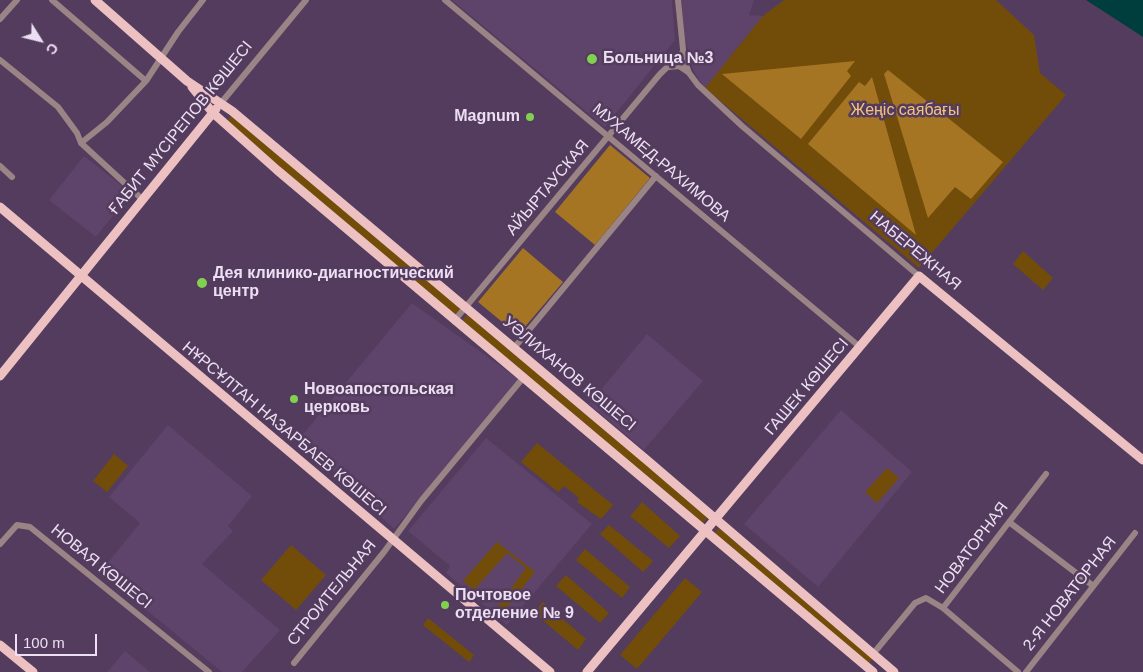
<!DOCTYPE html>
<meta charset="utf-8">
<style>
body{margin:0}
#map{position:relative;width:1143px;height:672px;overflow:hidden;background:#533c5d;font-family:Helvetica,sans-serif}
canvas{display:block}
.north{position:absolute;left:15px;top:15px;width:50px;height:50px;-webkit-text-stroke:4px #533c5d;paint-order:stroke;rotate:126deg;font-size:14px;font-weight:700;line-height:20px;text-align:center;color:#eddff3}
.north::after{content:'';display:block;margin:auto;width:18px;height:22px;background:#eddff3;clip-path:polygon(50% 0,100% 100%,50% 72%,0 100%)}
.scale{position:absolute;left:15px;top:634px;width:82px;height:22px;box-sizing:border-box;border:2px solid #eddff3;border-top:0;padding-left:6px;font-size:15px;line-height:18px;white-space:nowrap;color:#eddff3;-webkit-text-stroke:4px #533c5d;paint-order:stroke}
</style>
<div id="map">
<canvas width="1143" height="672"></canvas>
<div class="north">С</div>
<div class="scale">100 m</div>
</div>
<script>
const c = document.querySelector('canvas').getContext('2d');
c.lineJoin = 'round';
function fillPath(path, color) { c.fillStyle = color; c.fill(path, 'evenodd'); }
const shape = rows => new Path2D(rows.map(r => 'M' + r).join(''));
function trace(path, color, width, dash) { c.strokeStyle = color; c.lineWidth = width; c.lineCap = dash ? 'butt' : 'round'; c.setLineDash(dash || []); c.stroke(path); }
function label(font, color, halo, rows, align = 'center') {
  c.font = font + ' Helvetica,sans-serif'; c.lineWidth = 5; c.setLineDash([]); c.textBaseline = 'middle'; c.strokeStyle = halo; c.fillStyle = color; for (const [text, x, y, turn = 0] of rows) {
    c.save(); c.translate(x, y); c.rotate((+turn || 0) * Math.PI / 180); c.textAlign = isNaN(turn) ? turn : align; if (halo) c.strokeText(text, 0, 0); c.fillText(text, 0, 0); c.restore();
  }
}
const built = shape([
 [452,0,672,0,675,40,605,127],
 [681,0,754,0,749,15,763,16,705,88,693,70,685,38],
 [84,156,131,193,96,237,49,200],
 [412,303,520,380,394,529,299,439],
 [647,334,703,381,644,450,589,404],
 [841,410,912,472,818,587,744,524],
 [168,425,252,496,228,526,233,531,202,564,280,630,242,672,222,672,100,572,140,523,109,497],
 [486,438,592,524,507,625,446,573,450,566,408,531],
 [125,651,150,672,107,672]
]);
const green = shape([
 [784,0,996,0,1034,35,1040,73,1066,95,919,268,705,88,763,16],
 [232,115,461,308,455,315,226,122],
 [1023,251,1053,278,1043,290,1013,264],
 [468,314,708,517,703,523,462,321],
 [537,443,613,505,601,519,577,502,579,498,564,486,558,492,521,462],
 [114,454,128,466,107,492,93,481],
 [887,468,899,478,877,503,865,492],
 [642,502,680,536,669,548,630,516],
 [609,525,653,561,643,572,600,534],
 [719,528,873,658,869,664,714,534],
 [497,542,535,572,502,614,496,609,526,568,507,553,474,590,463,581],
 [291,545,326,575,296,610,261,580],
 [585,549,630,587,622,598,576,560],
 [566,575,609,613,600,623,556,586],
 [685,578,702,592,637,669,620,655],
 [543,602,586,639,578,650,534,613],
 [428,618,474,655,469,662,423,625]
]);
const forest = shape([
 [855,61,847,71,851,76,801,139,722,74],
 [888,70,1003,162,971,199,955,187,928,218,884,74],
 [872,77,916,235,808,144,859,82,865,86],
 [610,145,650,178,595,245,555,212],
 [523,248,563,282,518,335,478,302]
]);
const water = shape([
 [1086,0,1143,0,1143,37,1123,24]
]);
const minor = shape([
 [52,0,146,81],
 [445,0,860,347],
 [678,0,684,59,689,73,698,85,742,126,919,276],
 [0,19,17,0],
 [0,60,58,107,77,133,81,143,142,199],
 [668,67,679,66,688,72],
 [221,103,306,0],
 [81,143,107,122,146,81,178,32,203,0],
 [0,166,12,177],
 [454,321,660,74,683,52],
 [514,348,656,176],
 [1009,522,1092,585],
 [0,544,17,525,30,527,209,672],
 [943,608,1046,474],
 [873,654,915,603,926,598,943,608,1018,672],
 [294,663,384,552,421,501,523,378],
 [1026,672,1135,533]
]);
const major = shape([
 [95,0,187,81,232,111,288,158,648,461,894,672],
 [192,87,213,113,277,170,873,672],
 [0,207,550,672],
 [0,376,216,109],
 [0,645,33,672],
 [587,672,919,276,1143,460]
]);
const markers = [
 [592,59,6,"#81d050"],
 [530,117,5,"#81d050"],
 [202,283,6,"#81d050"],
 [294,399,5,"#81d050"],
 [445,605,5,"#81d050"]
];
const poiNames = [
 ["Больница №3",603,59],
 ["Magnum",520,117,"right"],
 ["Дея клинико-диагностический",213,274],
 ["центр",213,292],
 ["Новоапостольская",304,390],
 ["церковь",304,408],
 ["Почтовое",455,596],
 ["отделение № 9",455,614]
];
const parkNames = [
 ["Жеңіс саябағы",905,111]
];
const streetNames = [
 ["ҒАБИТ МҮСІРЕПОВ КӨШЕСІ",181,128,-51],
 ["МУХАМЕД-РАХИМОВА",661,163,40],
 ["АЙЫРТАУСКАЯ",548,188,-50],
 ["НАБЕРЕЖНАЯ",915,251,40],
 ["УӘЛИХАНОВ КӨШЕСІ",569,374,40],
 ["ГАШЕК КӨШЕСІ",807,387,-50],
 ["НҰРСҰЛТАН НАЗАРБАЕВ КӨШЕСІ",284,429,40],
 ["НОВАТОРНАЯ",972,548,-53],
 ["НОВАЯ КӨШЕСІ",101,567,39],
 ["СТРОИТЕЛЬНАЯ",332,593,-51],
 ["2-Я НОВАТОРНАЯ",1070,594,-52]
];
fillPath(built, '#5e436a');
fillPath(green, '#724d0a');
fillPath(forest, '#a67524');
fillPath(water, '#003e3e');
trace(minor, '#9b8485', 6);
trace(major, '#edc0c2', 9);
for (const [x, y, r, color] of markers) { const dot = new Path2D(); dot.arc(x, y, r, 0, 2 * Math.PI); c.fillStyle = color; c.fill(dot); trace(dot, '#533c5d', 2); }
label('bold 16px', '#eddff3', '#533c5d', poiNames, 'left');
label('16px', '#f4c47f', '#533c5d', parkNames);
label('16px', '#eddff3', '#533c5d', streetNames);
</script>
